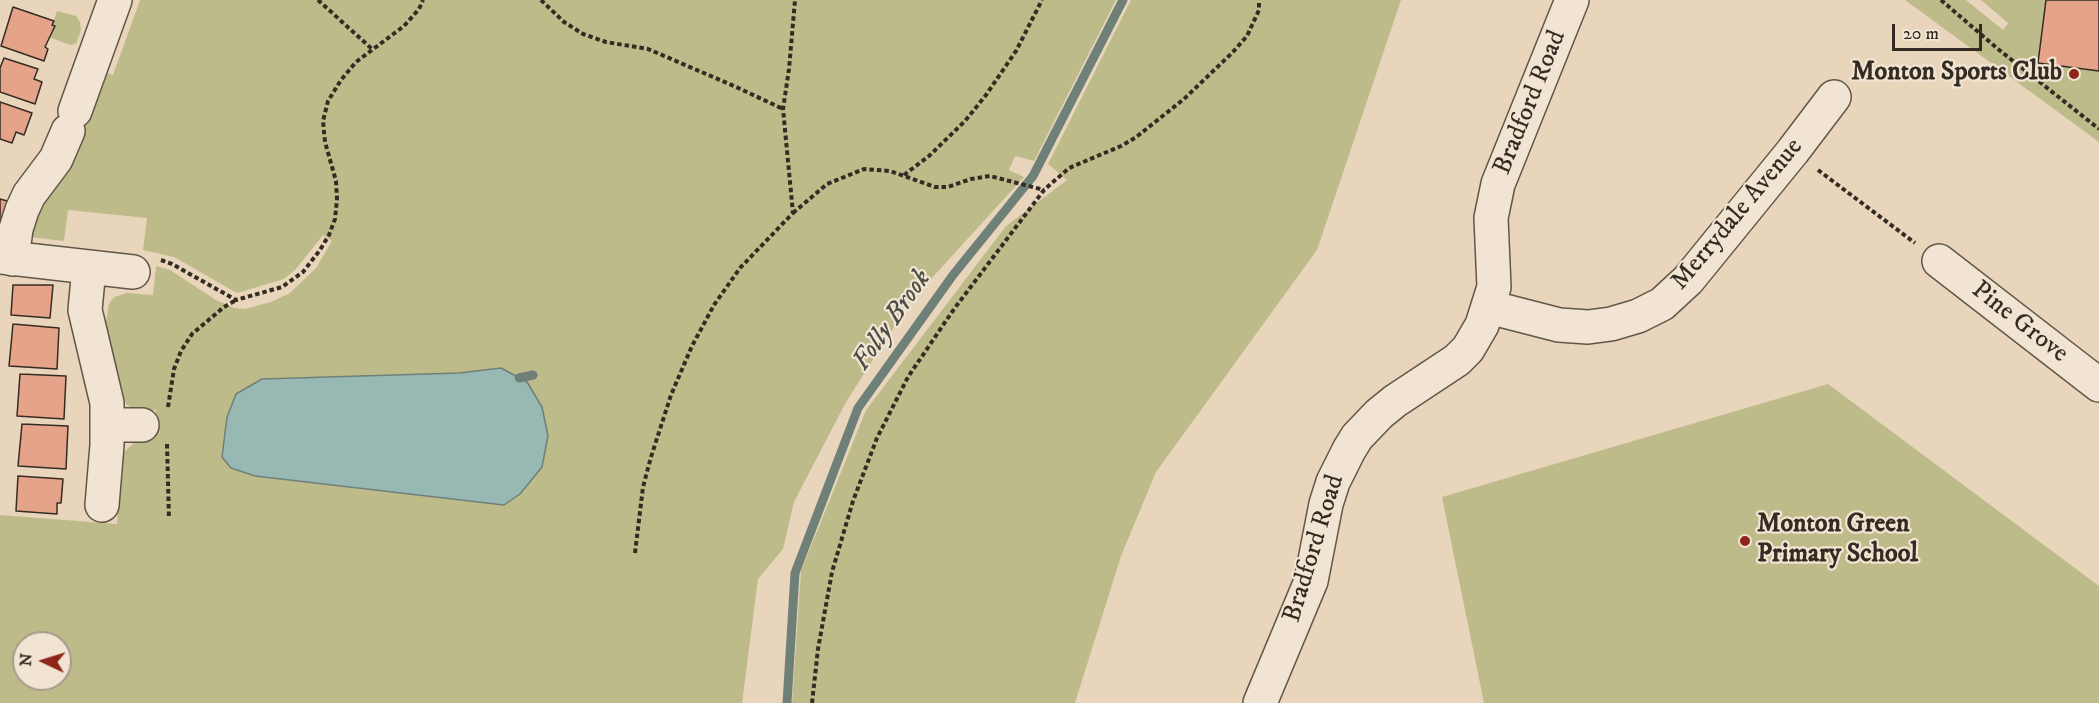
<!DOCTYPE html>
<style>
body{margin:0}
#map{position:relative;width:2099px;height:703px;overflow:hidden;background:#e9d5bb;font-family:"IM FELL DW Pica",serif}
canvas{display:block}
.north{position:absolute;left:12px;top:631px;width:60px;height:60px;box-sizing:border-box;background:#f1e4d3;border:2px solid #a59a8c;border-radius:50%;rotate:274deg;font-size:16px;font-weight:700;line-height:24px;text-align:center;color:#342c22}
.north::after{content:'';display:block;margin:auto;width:21px;height:27px;background:#8f2418;clip-path:polygon(50% 0,100% 100%,50% 72%,0 100%)}
.scale{position:absolute;left:1892px;top:24px;width:90px;height:27px;box-sizing:border-box;border:3px solid #342c22;border-top:0;padding-left:8px;font-size:18px;line-height:21px;white-space:nowrap;color:#342c22;-webkit-text-stroke:4px #f1e4d3;paint-order:stroke}
</style>
<div id="map">
<canvas width="2099" height="703"></canvas>
<div class="north">N</div>
<div class="scale">20 m</div>
</div>
<script>
const c = document.querySelector('canvas').getContext('2d');
c.lineJoin = 'round';
function fillPath(path, color) { c.fillStyle = color; c.fill(path, 'evenodd'); }
const shape = rows => new Path2D(rows.map(r => 'M' + r).join(''));
function trace(path, color, width, dash) { c.strokeStyle = color; c.lineWidth = width; c.lineCap = dash ? 'butt' : 'round'; c.setLineDash(dash || []); c.stroke(path); }
function label(font, color, halo, rows, align = 'center') {
  c.font = font + ' "IM FELL DW Pica",serif'; c.lineWidth = 4.5; c.setLineDash([]); c.textBaseline = 'middle'; c.strokeStyle = halo; c.fillStyle = color; for (const [text, x, y, turn = 0] of rows) {
    c.save(); c.translate(x, y); c.rotate((+turn || 0) * Math.PI / 180); c.textAlign = isNaN(turn) ? turn : align; if (halo) c.strokeText(text, 0, 0); c.fillText(text, 0, 0); c.restore();
  }
}
const green = shape([
 [140,0,1116,0,1034,161,1015,156,1009,170,1024,177,910,302,846,402,794,502,783,549,758,579,742,703,0,703,0,515,117,524,121,458,125,451,135,442,142,439,156,437,156,410,134,410,126,404,105,328,109,304,114,297,127,293,153,295,156,266,170,270,216,300,234,308,245,309,271,302,290,293,316,268,332,241,323,235,296,269,284,279,237,293,174,257,143,250,147,218,68,210,64,241,30,237,44,201,63,178,70,166,104,72,113,75],
 [24,643,60,643,60,679,24,679],
 [1131,0,1401,0,1317,250,1156,472,1121,556,1075,703,792,703,801,571,866,410,1006,226,1067,180,1048,164],
 [1905,0,1966,0,2003,30,2008,23,1981,0,2099,0,2099,142],
 [57,11,76,16,80,22,81,30,76,44,70,45,49,37,52,34,55,26,52,25],
 [1828,384,2099,586,2099,703,1484,703,1442,497]
]);
const water = shape([
 [501,368,527,382,542,407,548,436,542,467,520,494,504,505,255,476,231,468,222,457,227,417,236,394,262,379,459,373,501,368]
]);
const stream = shape([
 [519,378,533,375],
 [787,703,795,573,858,408,953,275,1033,176,1123,0]
]);
const building = shape([
 [2046,0,2099,0,2099,71,2038,63,2046,0],
 [13,7,54,21,52,25,55,26,45,47,48,49,44,61,1,46,13,7],
 [4,58,38,69,34,79,42,82,35,104,0,92,0,68,4,58],
 [0,102,32,113,24,135,16,132,12,143,0,139,0,102],
 [0,199,11,202,0,231,0,199],
 [13,285,53,285,50,318,11,315,13,285],
 [13,324,59,328,57,369,9,366,13,324],
 [20,374,66,376,64,419,17,416,20,374],
 [22,424,68,426,66,469,18,466,22,424],
 [18,476,63,479,61,503,57,503,57,514,16,511,18,476]
]);
const path = shape([
 [318,0,372,49],
 [541,0,564,22,583,34,606,42,648,49,734,86,783,109],
 [1941,0,1998,49,2099,129],
 [1818,170,1915,243],
 [904,175,929,156,965,121,986,95,1016,51,1042,0],
 [793,213,827,184,864,169,890,171,935,187,948,187,971,179,990,176,1044,190],
 [161,260,172,264,236,300,282,287,303,272,320,250,329,235,335,219,337,199,336,181,325,142,323,121,328,101,341,80,356,62,404,26,419,9,423,0],
 [168,407,174,369,181,351,192,334,224,307,236,300],
 [167,444,169,519],
 [635,553,643,487,651,457,671,395,692,346,714,305,740,268,793,213,783,109,789,69,795,0],
 [812,703,818,649,832,572,853,501,877,438,908,377,954,309,1044,190,1069,168,1121,146,1135,138,1184,99,1232,53,1247,36,1259,10,1259,0]
]);
const minor = shape([
 [75,111,115,0],
 [0,257,133,272],
 [12,259,16,229,22,210,29,195,56,159,68,131],
 [1939,261,2099,385],
 [89,268,85,310,107,403,107,445,102,505],
 [1489,307,1559,325,1588,327,1611,324,1638,316,1662,304,1688,280,1793,151,1834,97],
 [107,425,142,425],
 [1260,703,1311,581,1326,504,1333,482,1349,450,1357,437,1379,414,1395,401,1457,360,1468,349,1482,325,1494,287,1491,218,1498,184,1572,0]
]);
const markers = [
 [2074,74,6,"#8f2418"],
 [1745,541,6,"#8f2418"]
];
const poiNames = [
 ["Monton Sports Club",2062,74],
 ["Monton Green",1757,526,"left"],
 ["Primary School",1757,556,"left"]
];
const streetNames = [
 ["Bradford Road",1531,103,-68],
 ["Merrydale Avenue",1738,215,-50],
 ["Pine Grove",2019,323,38],
 ["Bradford Road",1315,549,-73]
];
const waterNames = [
 ["Folly Brook",893,321,-55]
];
fillPath(green, '#bebb8b');
fillPath(water, '#97b8b3');
trace(water, '#6f8079', 1.5);
trace(stream, '#6f8079', 9);
fillPath(building, '#e5a389');
trace(building, '#342c22', 1.5);
trace(minor, '#615648', 36);
trace(path, '#342c22', 4, [4.5, 3]);
trace(minor, '#f1e4d3', 33);
for (const [x, y, r, color] of markers) { const dot = new Path2D(); dot.arc(x, y, r, 0, 2 * Math.PI); c.fillStyle = color; c.fill(dot); trace(dot, '#f1e4d3', 2); }
label('bold 26px', '#342c22', '#f1e4d3', poiNames, 'right');
label('26px', '#342c22', '#f1e4d3', streetNames);
label('italic 27px', '#4d4f46', '#f1e4d3', waterNames);
</script>
